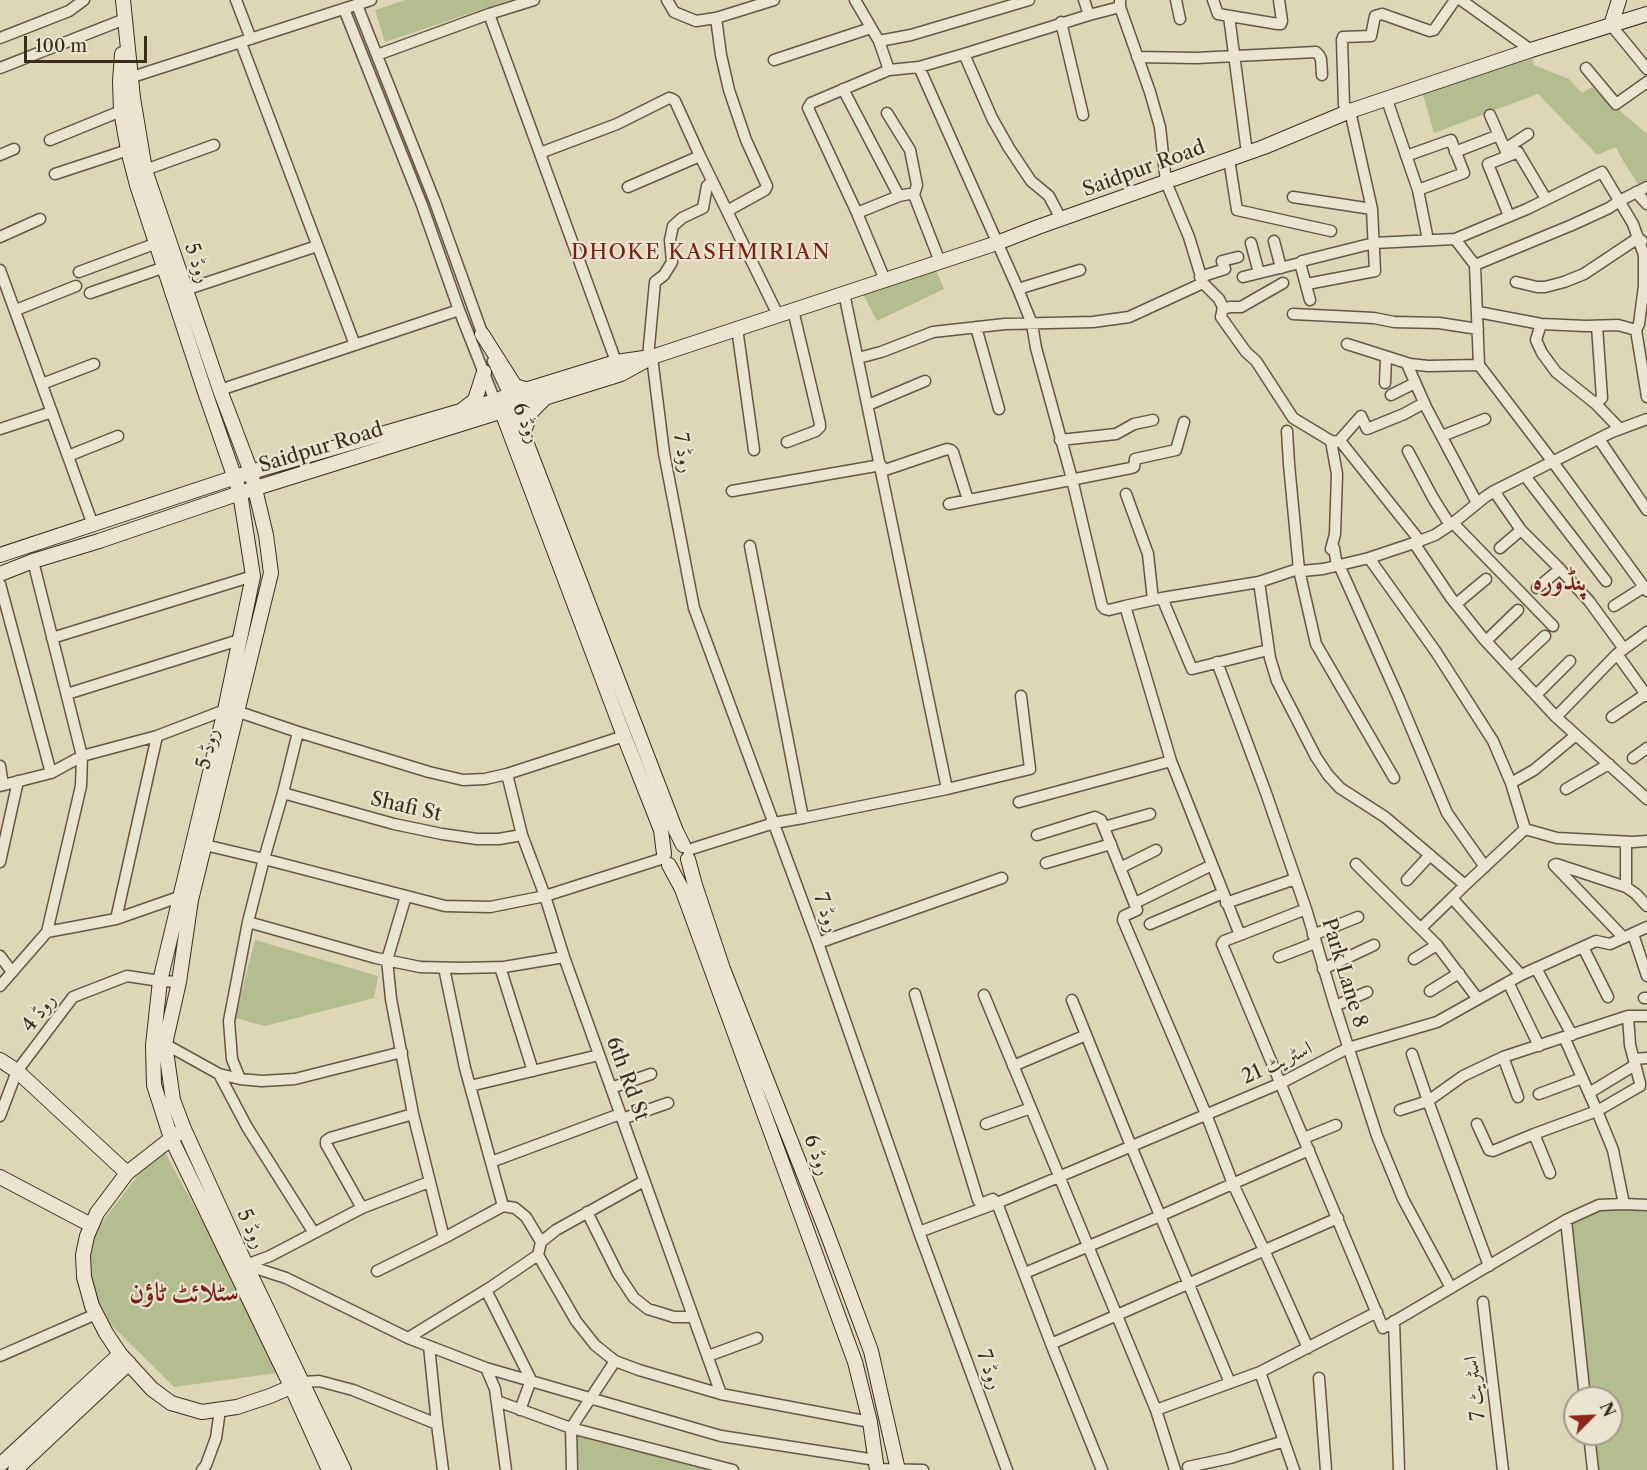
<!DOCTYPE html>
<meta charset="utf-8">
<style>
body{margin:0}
#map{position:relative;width:1647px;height:1470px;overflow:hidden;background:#dfd6b8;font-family:"Libre Caslon Text",serif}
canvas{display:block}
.north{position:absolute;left:1563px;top:1386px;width:60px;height:60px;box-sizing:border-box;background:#eae4d1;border:2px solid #a49a89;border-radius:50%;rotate:66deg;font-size:16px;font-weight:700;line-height:24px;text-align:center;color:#3c2c1c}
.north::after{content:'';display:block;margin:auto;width:21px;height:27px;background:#8f2418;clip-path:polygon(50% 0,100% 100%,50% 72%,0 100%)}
.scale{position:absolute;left:24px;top:36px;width:123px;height:27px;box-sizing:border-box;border:3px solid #3c2c1c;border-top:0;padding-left:8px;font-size:18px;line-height:21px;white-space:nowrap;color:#3c2c1c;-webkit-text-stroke:4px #eae4d1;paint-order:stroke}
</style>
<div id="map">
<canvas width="1647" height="1470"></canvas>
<div class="north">N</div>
<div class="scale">100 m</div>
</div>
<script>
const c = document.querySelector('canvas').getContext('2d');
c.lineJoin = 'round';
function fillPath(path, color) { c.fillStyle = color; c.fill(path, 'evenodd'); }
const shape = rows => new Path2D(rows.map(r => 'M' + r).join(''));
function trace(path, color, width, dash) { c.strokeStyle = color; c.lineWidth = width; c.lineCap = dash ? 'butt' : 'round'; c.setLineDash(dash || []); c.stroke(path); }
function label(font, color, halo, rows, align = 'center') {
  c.font = font + ' "Libre Caslon Text",Amiri,serif'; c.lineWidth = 4.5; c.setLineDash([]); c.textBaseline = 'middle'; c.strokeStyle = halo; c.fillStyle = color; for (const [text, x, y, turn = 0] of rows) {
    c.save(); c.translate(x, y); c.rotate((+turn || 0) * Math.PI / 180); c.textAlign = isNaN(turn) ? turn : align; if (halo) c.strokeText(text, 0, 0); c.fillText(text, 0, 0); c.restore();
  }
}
const green = shape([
 [405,0,510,0,385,42,375,10],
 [1531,50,1534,65,1569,79,1582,93,1592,87,1647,134,1647,187,1641,189,1622,159,1616,147,1597,155,1538,94,1434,133,1421,88],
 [936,270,944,289,877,321,863,294],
 [255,940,378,976,374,998,265,1026,235,1018],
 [161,1145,284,1372,174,1387,92,1306,90,1238],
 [1647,1199,1647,1470,1593,1470,1589,1434,1611,1434,1611,1398,1585,1398,1566,1220],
 [577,1433,725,1470,577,1470]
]);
const street = shape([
 [236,0,251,39],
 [667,0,674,12,696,21,716,18,774,0],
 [855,0,879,41,889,70,919,67,964,54,1089,15],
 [1084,0,1089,15,1120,7],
 [1120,0,1120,7,1150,92,1160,127,1166,182,1189,237,1203,283,1219,299,1223,307,1221,317,1246,352,1256,361,1293,418,1331,441,1341,442,1420,541],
 [1176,0,1180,19],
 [1213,0,1218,14,1278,24,1281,24,1282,21,1279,0],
 [1461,0,1531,50],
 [357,5,435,202,485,341],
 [344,9,422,205,459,310,495,401],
 [489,14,534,0],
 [1229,16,1247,153],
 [716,18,721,55,729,90,746,140,767,186,765,190,727,211],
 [1061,22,1083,115],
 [1611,25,1647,69],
 [0,38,69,11,84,0],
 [879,41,911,35,1029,0],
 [241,43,355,345],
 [964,54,992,118,1009,148,1031,181,1049,196,1061,219],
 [377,55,489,14,618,367],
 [1137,57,1196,58,1316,52,1319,55,1321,59,1322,75],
 [774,60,871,28],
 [919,67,1018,289,1032,324,1036,348,1072,479,1102,606,1105,609,1109,610,1125,606,1171,761,1240,935,1224,941,1222,944,1383,1328,1566,1220,1599,1205,1624,1204,1647,1205],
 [0,68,125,19],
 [1586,68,1616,104,1647,82],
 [126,79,371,0],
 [843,89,899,196,909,194,914,195,940,262],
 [1387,100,1418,190,1428,240],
 [887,113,910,150,917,185,914,195],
 [1490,115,1508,156],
 [50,140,121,111],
 [1505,149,1528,134],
 [1455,152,1499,135],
 [540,153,617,124,669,98,672,99,675,101,700,156,778,315],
 [0,155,14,149],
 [1406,156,1451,140,1464,173,1418,190],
 [1229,159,1237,210,1331,231],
 [145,170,214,145],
 [55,174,128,150],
 [628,187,700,156],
 [1636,192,1647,204],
 [1293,197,1372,209],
 [857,213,899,196],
 [1509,216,1488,164,1518,152,1546,199],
 [0,237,40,219],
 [1455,239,1475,265,1479,365,1553,462,1647,591],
 [1274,241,1281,268],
 [1251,243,1259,273],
 [1475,265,1572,225,1609,208,1619,201,1647,187],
 [0,270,93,525],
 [79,272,157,243],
 [1200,277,1225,269,1222,261,1238,257],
 [1243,277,1300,263],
 [885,280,857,213,808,108,811,103,889,70],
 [1516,282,1537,287,1545,287,1564,282,1584,274,1638,238,1642,241],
 [1307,284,1375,271,1372,209,1350,111,1344,105,1342,40,1343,37,1371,36,1375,16,1382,14,1430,31,1434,30,1455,0],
 [1018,289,1080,270],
 [185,290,317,246],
 [90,293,165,267],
 [844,293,947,789,1030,769,1021,696],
 [1310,300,1300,263,1302,261,1374,243,1455,239,1527,209,1602,172,1633,224,1644,255,1644,286,1639,324,1636,330,1647,397],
 [1223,309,1230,307,1241,307,1283,283],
 [16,310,76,286],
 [1478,312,1541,324,1586,326,1618,325,1636,330],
 [1293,314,1374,318,1394,322,1439,323,1478,329],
 [1541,324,1536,340,1542,353,1556,372,1596,404,1620,429],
 [976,327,999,409],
 [737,328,754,450],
 [1347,344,1410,364,1428,366,1479,365],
 [648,357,655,282,664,275,672,262,670,240,673,226,682,218,703,208,707,186,712,182],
 [652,357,664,453,694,608,818,943,919,1232,1007,1470],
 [858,358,881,352,933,332,1005,324,1093,322,1129,317,1203,283],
 [493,361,509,395],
 [1407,364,1426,407,1477,503],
 [1385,383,1386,357],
 [42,384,94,364],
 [220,390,459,310],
 [1391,395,1415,383],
 [1596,404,1602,398,1597,326],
 [868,405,925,381],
 [0,429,52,412],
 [1287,431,1289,464,1299,570,1316,644,1394,778],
 [1442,436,1485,419],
 [1599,439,1647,510],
 [1060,440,1116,434,1134,424,1153,420],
 [1331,441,1337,474,1335,534,1331,549,1334,548,1337,566],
 [1339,441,1361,416,1367,429,1404,414,1424,403],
 [787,442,816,431,820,427,820,424,793,310],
 [1408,451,1433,498,1450,525],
 [68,456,118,436],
 [882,471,947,449,951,450,953,452,968,500],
 [1525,476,1606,581],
 [732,491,881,465],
 [1494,491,1521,530,1557,566,1589,601,1624,649],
 [1126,494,1148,554,1153,600],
 [949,504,1131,468,1134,467,1135,459,1176,450,1184,422],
 [1453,523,1553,626],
 [1414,543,1451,598,1483,638,1556,717,1647,799],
 [1500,548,1521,530],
 [1369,558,1436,652,1493,741,1511,783,1525,829],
 [33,561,82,756,81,786,47,932],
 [1339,565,1399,699,1447,813,1485,867],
 [1259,582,1270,658,1277,681,1316,757,1328,775,1340,788,1385,817,1465,885,1525,829],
 [0,584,51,773],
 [1537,588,1560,569],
 [1162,598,1192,669,1268,650],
 [1456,604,1486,579],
 [1125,606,1162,598,1259,582,1295,570,1302,571,1323,569,1369,558,1414,543,1435,535,1453,523,1485,497,1494,491,1612,432,1647,419],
 [1614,606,1644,587],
 [52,638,253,576],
 [1486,641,1518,610],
 [1617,654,1647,696],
 [1217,662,1266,793,1306,909,1335,1006,1377,1136,1403,1199,1451,1288],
 [1511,668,1545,636],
 [67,694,239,640],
 [1536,695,1570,661],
 [236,711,298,732,429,772,463,780,485,779,507,774,624,736],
 [1556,717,1617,654,1647,632],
 [1612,717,1646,694],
 [1633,758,1647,748],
 [0,766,3,785],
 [507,774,522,835,545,896,564,957,721,1394],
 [1511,783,1534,770,1576,735],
 [0,786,51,773,82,756,157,736,225,710],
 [1566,789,1609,764],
 [283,793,394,824,442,834,477,839,499,839,522,835],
 [1019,802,1171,761],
 [803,818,947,789],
 [1104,827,1150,814],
 [1525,829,1557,838,1633,842,1647,841],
 [1037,835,1095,817,1101,820,1137,910,1124,916,1123,920,1206,1114,1233,1184,1264,1250,1308,1348],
 [205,845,264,859,445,906,490,907,545,896,664,858],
 [688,850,774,823,803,818,750,546],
 [0,862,18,781],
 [1046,863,1111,844],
 [1356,864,1437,945,1478,999],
 [1120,868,1156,850],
 [1407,880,1430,855],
 [1465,885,1452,898,1521,975],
 [1626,887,1626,842],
 [406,896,387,960,391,999,413,1114,444,1238],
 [1135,903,1212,865],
 [1226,903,1295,879],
 [116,919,157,736],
 [248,922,376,958,420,967,462,968,504,967,564,957],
 [1150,924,1223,893],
 [1421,928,1452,898],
 [1633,934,1647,976],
 [1240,935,1306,909],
 [1313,935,1358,917],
 [1624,938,1554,865,1556,864,1626,887,1636,894,1647,906],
 [818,943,1002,878],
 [1583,947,1608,997],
 [0,956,12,972],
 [1279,957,1315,943],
 [1414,959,1437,945],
 [500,967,533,1071],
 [444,968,465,1068,503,1206,515,1208,526,1217,541,1242,538,1255,576,1321,595,1345,615,1361,639,1370,721,1394,870,1422],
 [1536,968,1572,1035],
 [1323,969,1374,945],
 [1508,982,1539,1046],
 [0,986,47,932,116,919,179,897,185,898],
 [1430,991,1459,973],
 [915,994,978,1200,980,1203,983,1203,993,1199,997,1203,1053,1349,1102,1470],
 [984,995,1156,1410,1175,1470],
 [1644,998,1647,998],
 [1072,1000,1131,1146,1230,1383],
 [1335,1006,1367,992],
 [1564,1037,1597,1111,1640,1086,1640,1083,1630,1045,1628,1016],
 [165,1044,219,1074,240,1079,262,1081,295,1079,402,1052],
 [1503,1057,1518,1097],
 [1634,1059,1647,1058],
 [1013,1066,1086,1035],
 [219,1074,247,1127,314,1233],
 [240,1079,232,1059,229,1021,248,922,264,859,283,793,298,732],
 [470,1086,599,1055],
 [611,1088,651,1074],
 [1589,1093,1635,1065],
 [1539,1094,1582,1078],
 [1400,1110,1428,1101,1412,1054],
 [0,1116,17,1071,73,997,127,976,160,981,179,982],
 [622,1119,668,1103],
 [986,1124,1031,1108],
 [1477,1124,1489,1150,1493,1151,1534,1134,1597,1111,1613,1150,1624,1204],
 [1534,1134,1550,1173],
 [1304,1138,1336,1125],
 [491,1162,620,1114],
 [362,1208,326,1144,326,1141,330,1138,413,1114],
 [587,1212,618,1274,634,1298,648,1309,674,1317,693,1317],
 [1566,1220,1585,1398],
 [919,1232,997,1203,1281,1083,1348,1048,1437,1022,1521,975,1596,941,1610,944,1647,927],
 [541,1242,556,1230,644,1181],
 [246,1265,286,1278,408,1338,486,1368,495,1389,506,1470],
 [246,1265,270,1256,362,1208,429,1182],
 [1489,1266,1428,1101,1463,1076,1503,1057,1628,1016,1647,1016],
 [377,1271,444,1238,503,1206],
 [1025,1273,1160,1216,1309,1150],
 [486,1290,531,1380,520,1410],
 [1483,1302,1503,1470],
 [1394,1321,1399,1470],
 [408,1338,491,1287,538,1255],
 [1051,1344,1338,1218],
 [429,1346,437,1424,443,1470],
 [0,1356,96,1314],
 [708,1356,757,1338],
 [486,1368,721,1436,876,1460],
 [1319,1378,1326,1470],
 [303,1382,319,1381,353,1390,437,1424],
 [497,1401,571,1428,733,1470],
 [1156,1410,1260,1372],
 [1589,1434,1593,1470],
 [1188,1467,1230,1458,1284,1441],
 [877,1469,923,1470],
 [202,1470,206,1465,216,1438,220,1410],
 [572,1470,571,1428,615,1361],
 [1294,1470,1260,1372,1377,1312]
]);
const secondary = shape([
 [123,0,133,98,145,170,220,390,251,472,266,535,271,573,191,900,179,982,165,1044,173,1100,184,1129,246,1265,344,1470],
 [1611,25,1619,0],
 [122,54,120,81,121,111,128,150,137,185,205,392,240,493,253,576,225,710,160,981,153,1045,154,1085,171,1138,291,1386,329,1470],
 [482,334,515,386,528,390],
 [510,400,676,831,683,845],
 [497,404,502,412,624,736,661,830,664,854],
 [462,410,475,400,484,372],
 [523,433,532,411,544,399],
 [0,555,251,472,495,401,509,395,616,362,644,358],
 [0,574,33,561,99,541,240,493,621,374,652,357,997,243,1038,227,1264,147,1350,111,1531,50,1647,14],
 [688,859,695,885,723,969,827,1233,871,1351,898,1470],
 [669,865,682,889,855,1362,870,1422,877,1470],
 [0,1060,17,1071,127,1173],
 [177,1134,127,1173,97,1213,87,1236,83,1255,84,1277,92,1306,106,1333,120,1354,152,1389,171,1403,202,1412,237,1407,270,1396,300,1383],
 [0,1177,91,1225],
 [0,1465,120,1354],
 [15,1470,129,1363]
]);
const streetNames = [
 ["Saidpur Road",1144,169,-20],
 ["روڈ 5",197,263,71],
 ["روڈ 6",526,423,67],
 ["Saidpur Road",321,448,-17],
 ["روڈ 7",683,453,80],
 ["روڈ 5",208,749,-77],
 ["Shafi St",406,807,13],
 ["روڈ 7",826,913,70],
 ["Park Lane 8",1344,973,73],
 ["روڈ 4",39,1013,-53],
 ["اسٹریٹ 21",1277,1063,-25],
 ["6th Rd St",627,1079,70],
 ["روڈ 6",817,1155,69],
 ["روڈ 5",251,1229,65],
 ["روڈ 7",989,1370,70],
 ["اسٹریٹ 7",1475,1388,-97]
];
const neighbourhoodNames = [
 ["DHOKE KASHMIRIAN",701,253]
];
const districtNames = [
 ["پنڈورہ",1560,582],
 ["سٹلائٹ ٹاؤن",184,1293]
];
fillPath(green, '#b3bd8e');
trace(street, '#655643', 13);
trace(secondary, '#3c2c1c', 16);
trace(street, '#eae4d1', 10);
trace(secondary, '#eae4d1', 14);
label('20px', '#3c2c1c', '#eae4d1', streetNames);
c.letterSpacing = '1.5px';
label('21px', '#7a1f14', '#eae4d1', neighbourhoodNames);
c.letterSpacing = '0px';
label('bold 26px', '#7a1f14', '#eae4d1', districtNames);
</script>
